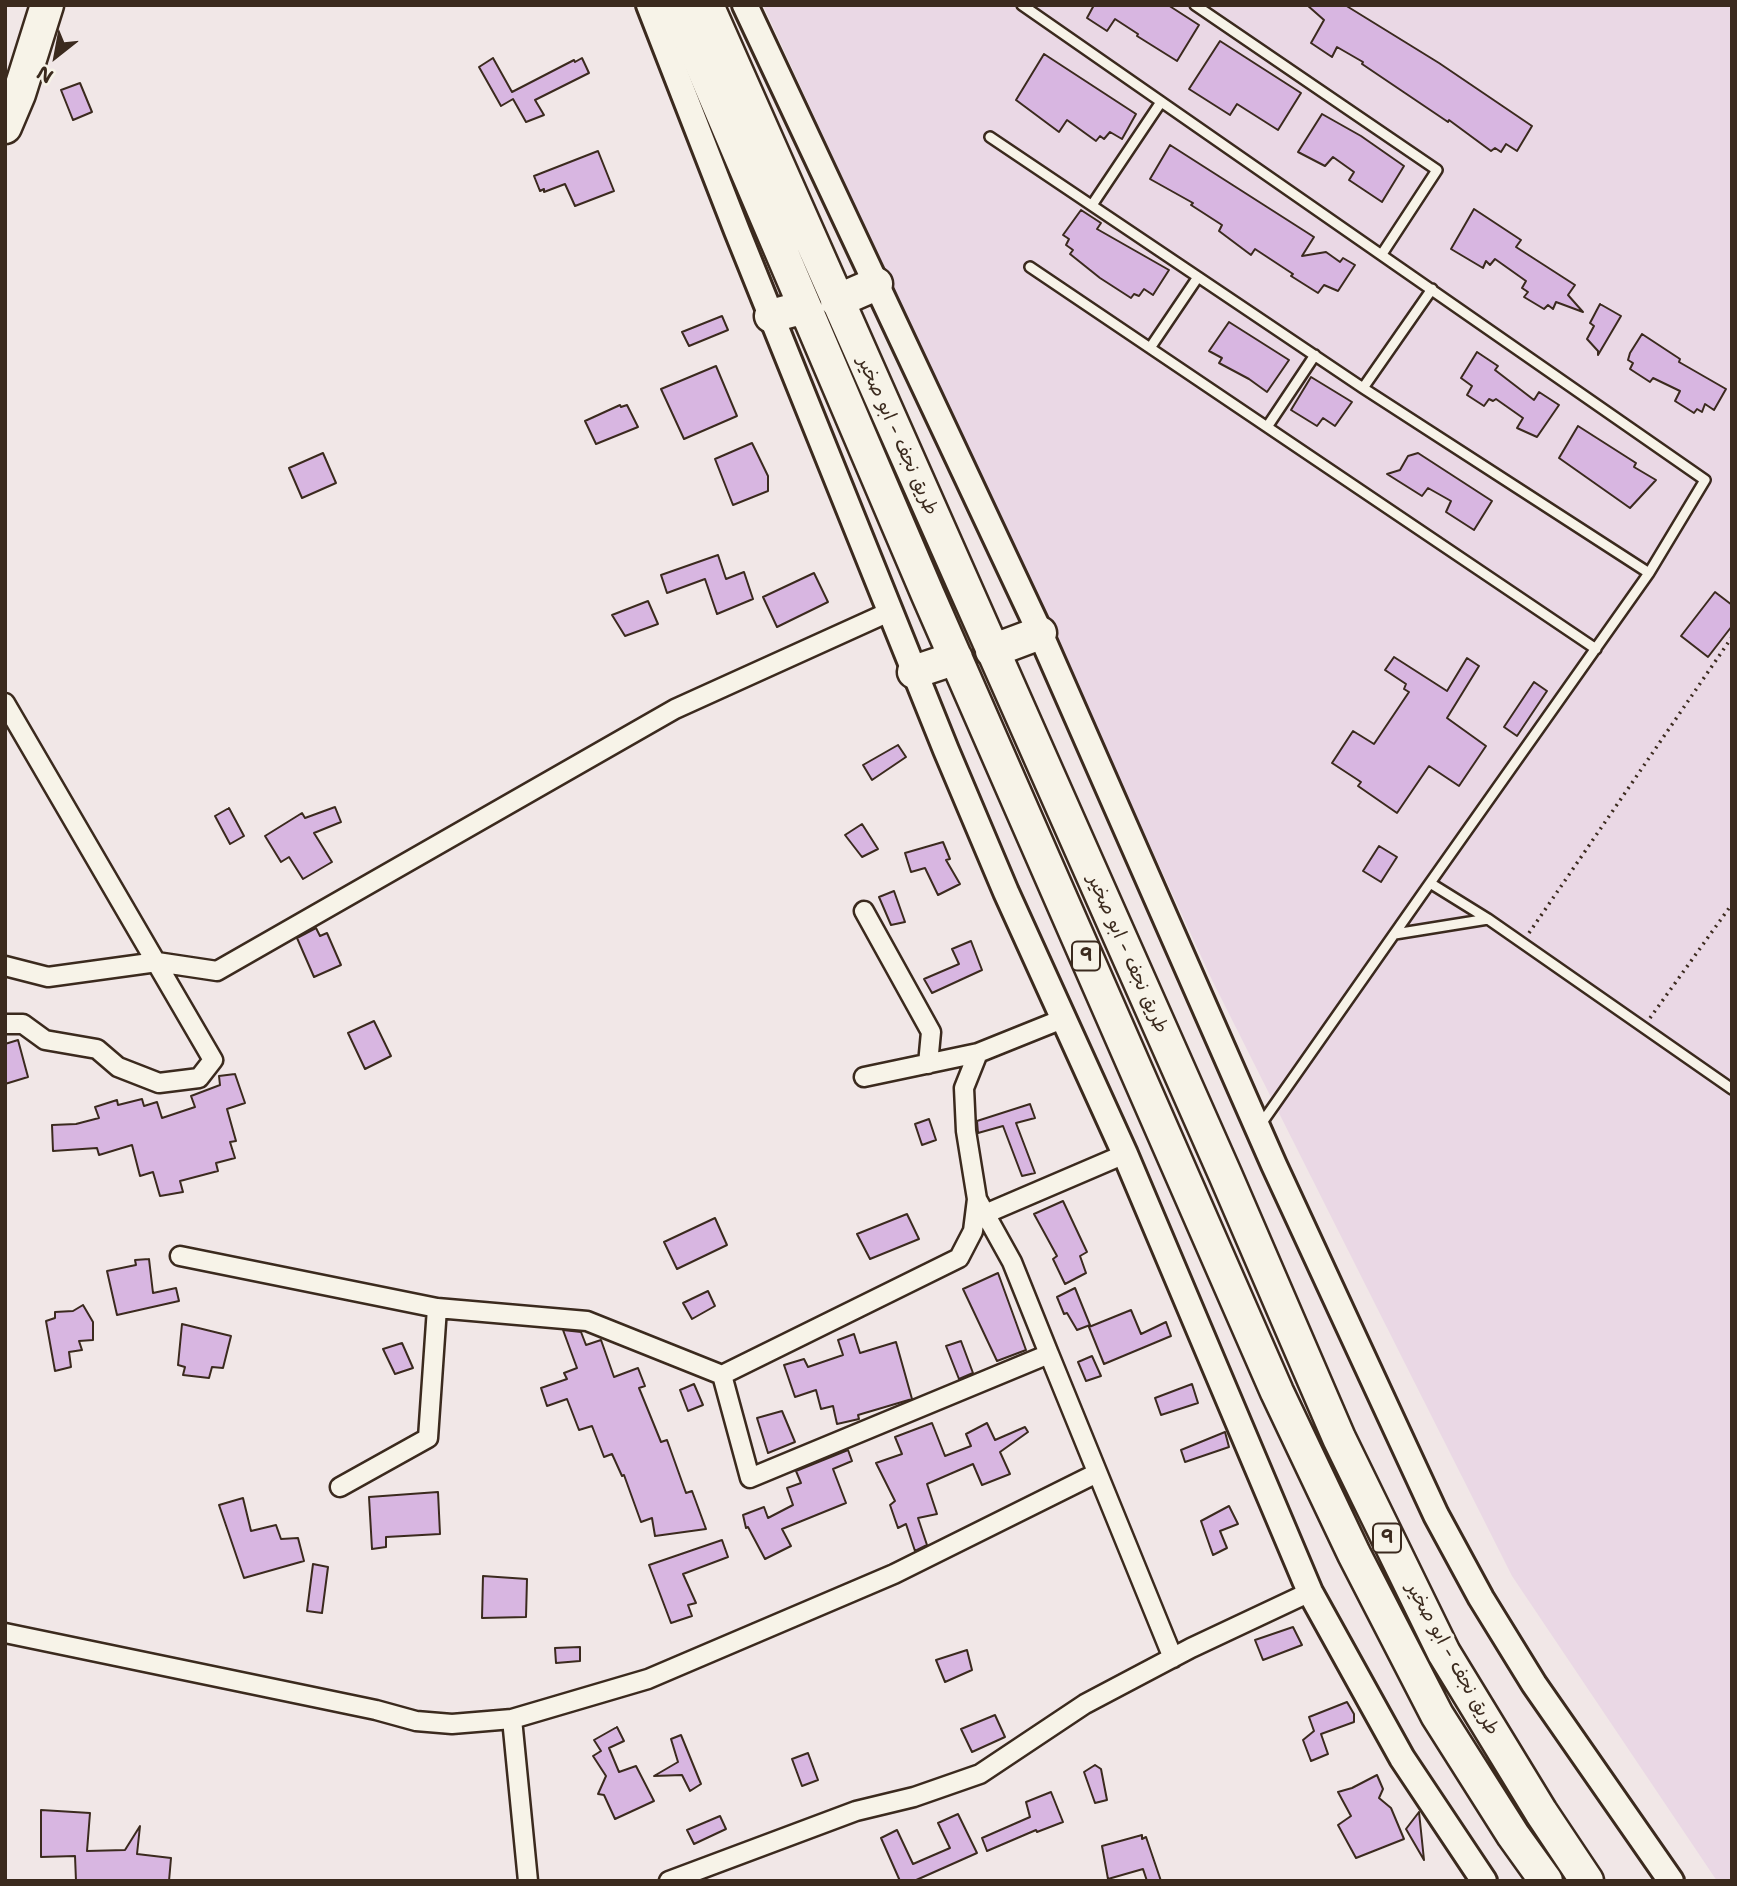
<!DOCTYPE html>
<meta charset="utf-8">
<style>
body{margin:0}
#map{position:relative;width:1737px;height:1886px;overflow:hidden;background:#f1e7e7;font-family:"Shantell Sans",sans-serif}
canvas{display:block}
.frame{position:absolute;inset:0;border:7px solid #3b2a1e;pointer-events:none}
.north{position:absolute;left:21px;top:21px;width:70px;height:70px;-webkit-text-stroke:5px #f7f3e8;paint-order:stroke;rotate:211deg;font-size:19px;font-weight:700;line-height:28px;text-align:center;color:#3b2a1e}
.north::after{content:'';display:block;margin:auto;width:24px;height:32px;background:#3b2a1e;clip-path:polygon(50% 0,100% 100%,50% 72%,0 100%)}
</style>
<div id="map">
<canvas width="1737" height="1886"></canvas>
<div class="frame"></div>
<div class="north">N</div>
</div>
<script>
const c = document.querySelector('canvas').getContext('2d');
c.lineJoin = 'round';
function fillPath(path, color) { c.fillStyle = color; c.fill(path, 'evenodd'); }
const shape = rows => new Path2D(rows.map(r => 'M' + r).join(''));
function trace(path, color, width, dash) { c.strokeStyle = color; c.lineWidth = width; c.lineCap = dash ? 'butt' : 'round'; c.setLineDash(dash || []); c.stroke(path); }
function label(font, color, halo, rows, align = 'center') {
  c.font = font + ' "Shantell Sans","Playpen Sans Arabic",sans-serif'; c.lineWidth = 7; c.setLineDash([]); c.textBaseline = 'middle'; c.strokeStyle = halo; c.fillStyle = color; for (const [text, x, y, turn = 0] of rows) {
    c.save(); c.translate(x, y); c.rotate((+turn || 0) * Math.PI / 180); c.textAlign = isNaN(turn) ? turn : align; if (halo) c.strokeText(text, 0, 0); c.fillText(text, 0, 0); c.restore();
  }
}
const built = shape([
 [763,5,1732,5,1732,1881,1717,1881,1512,1576,1212,980]
]);
const building = shape([
 [1094,5,1168,5,1199,25,1177,61,1137,36,1138,34,1115,19,1107,31,1087,18,1094,5],
 [1307,5,1345,5,1439,63,1532,126,1517,151,1506,144,1501,152,1495,148,1491,151,1449,120,1448,122,1362,64,1363,62,1337,47,1332,57,1311,43,1324,20,1307,5],
 [1220,41,1301,93,1278,130,1237,104,1230,115,1189,89,1220,41],
 [1044,54,1136,114,1122,139,1110,132,1104,139,1100,136,1096,141,1067,120,1059,132,1016,100,1044,54],
 [493,58,512,92,574,60,575,62,582,58,589,73,535,100,544,115,526,122,513,99,501,106,479,67,493,58],
 [80,83,92,112,73,120,61,90,80,83],
 [1322,114,1361,136,1404,166,1382,202,1349,180,1354,172,1333,157,1325,166,1298,152,1322,114],
 [1170,145,1314,237,1302,256,1326,252,1340,262,1343,258,1355,265,1338,291,1324,285,1318,293,1291,276,1293,274,1255,249,1251,255,1219,231,1222,225,1191,205,1193,203,1150,179,1170,145],
 [598,151,614,191,575,206,565,184,544,192,544,189,540,191,534,176,598,151],
 [1474,209,1521,240,1516,247,1575,285,1568,295,1583,312,1556,302,1553,309,1548,305,1544,309,1524,297,1528,292,1522,288,1526,281,1495,259,1490,265,1486,261,1483,268,1451,249,1474,209],
 [1081,210,1101,223,1097,229,1169,270,1153,295,1144,289,1139,296,1134,294,1131,298,1100,278,1070,254,1073,250,1066,245,1069,239,1063,235,1081,210],
 [1600,304,1621,316,1598,355,1598,351,1587,339,1594,326,1590,323,1600,304],
 [722,316,728,330,689,346,682,332,722,316],
 [1229,322,1289,360,1267,392,1249,379,1219,363,1222,358,1209,351,1229,322],
 [1642,334,1680,359,1679,362,1726,389,1714,410,1705,404,1702,412,1697,409,1694,413,1675,401,1680,391,1653,378,1650,382,1630,369,1633,363,1628,360,1630,353,1642,334],
 [1477,352,1498,366,1495,370,1534,400,1539,392,1559,405,1537,437,1517,428,1523,418,1496,399,1493,401,1489,399,1484,406,1467,395,1472,386,1461,378,1477,352],
 [716,366,737,416,684,439,661,389,716,366],
 [1311,377,1352,402,1335,426,1323,418,1317,426,1291,410,1311,377],
 [620,405,621,407,627,405,638,427,596,444,585,421,620,405],
 [1578,426,1636,463,1634,467,1656,480,1630,508,1559,458,1578,426],
 [752,443,768,476,768,491,733,505,715,459,752,443],
 [323,453,336,483,302,498,289,468,323,453],
 [1418,453,1492,501,1474,530,1446,512,1451,501,1428,488,1422,496,1387,474,1400,470,1408,456,1418,453],
 [718,555,726,579,744,572,753,599,717,614,705,579,667,593,661,575,718,555],
 [814,573,828,602,777,627,763,597,814,573],
 [1715,592,1732,605,1732,626,1708,657,1681,636,1715,592],
 [648,601,658,624,625,636,612,615,648,601],
 [1394,657,1447,691,1467,658,1479,666,1447,718,1486,746,1459,786,1429,766,1397,813,1358,786,1361,782,1332,763,1353,731,1374,744,1409,692,1404,689,1406,684,1385,670,1394,657],
 [1534,682,1547,691,1517,736,1504,727,1534,682],
 [898,745,906,757,872,780,863,765,898,745],
 [335,807,341,822,314,833,332,862,303,879,289,857,281,862,265,836,302,813,305,818,335,807],
 [229,808,244,836,230,844,215,816,229,808],
 [862,824,878,849,862,857,845,835,862,824],
 [943,842,950,859,946,860,960,884,938,895,925,868,911,872,905,853,943,842],
 [1379,846,1397,857,1381,882,1363,871,1379,846],
 [894,891,905,922,891,925,879,897,894,891],
 [316,928,320,936,327,933,341,965,314,977,297,938,316,928],
 [971,941,982,970,932,993,924,979,959,964,952,949,971,941],
 [374,1021,391,1056,365,1069,348,1033,374,1021],
 [18,1040,28,1077,5,1084,5,1044,18,1040],
 [235,1074,245,1103,227,1109,236,1141,230,1142,235,1158,216,1163,218,1171,180,1181,183,1192,160,1196,153,1172,140,1176,132,1145,99,1155,97,1148,53,1151,52,1125,76,1124,99,1118,95,1107,117,1100,118,1105,142,1099,144,1106,157,1102,162,1118,195,1107,191,1096,220,1085,219,1076,235,1074],
 [1030,1104,1035,1118,1016,1123,1035,1173,1022,1176,1003,1126,978,1133,977,1121,1030,1104],
 [929,1119,936,1140,922,1145,915,1124,929,1119],
 [1063,1201,1087,1252,1080,1256,1086,1273,1065,1284,1053,1259,1057,1256,1034,1214,1063,1201],
 [907,1214,919,1239,870,1259,857,1234,907,1214],
 [715,1218,727,1245,677,1269,664,1242,715,1218],
 [149,1259,153,1293,176,1288,179,1301,117,1315,107,1271,136,1265,135,1260,149,1259],
 [998,1273,1026,1350,997,1361,963,1289,998,1273],
 [1075,1288,1090,1325,1077,1330,1067,1313,1064,1314,1057,1297,1075,1288],
 [708,1291,715,1306,692,1319,683,1303,708,1291],
 [83,1305,93,1322,93,1340,79,1341,82,1350,69,1352,71,1367,55,1371,46,1321,55,1318,55,1312,73,1311,83,1305],
 [1131,1310,1141,1334,1166,1322,1171,1336,1104,1364,1089,1327,1131,1310],
 [182,1324,231,1336,223,1368,212,1367,209,1378,183,1375,185,1367,178,1365,182,1324],
 [563,1330,581,1332,586,1345,601,1340,614,1377,638,1368,645,1386,639,1388,661,1442,667,1440,686,1493,692,1491,706,1529,655,1536,652,1518,641,1522,624,1475,622,1476,612,1454,604,1457,592,1426,579,1430,567,1399,547,1406,541,1388,567,1379,564,1373,577,1368,563,1330],
 [854,1334,860,1353,896,1342,912,1399,858,1415,859,1419,837,1424,833,1406,821,1409,816,1390,795,1397,784,1365,804,1359,808,1367,843,1355,838,1340,854,1334],
 [961,1341,973,1373,959,1379,946,1346,961,1341],
 [402,1343,413,1368,395,1374,383,1349,402,1343],
 [1092,1356,1101,1376,1086,1381,1078,1362,1092,1356],
 [694,1384,703,1405,688,1411,680,1390,694,1384],
 [1192,1384,1198,1403,1161,1415,1155,1398,1192,1384],
 [782,1411,795,1442,768,1453,757,1418,782,1411],
 [932,1423,945,1456,971,1446,966,1434,987,1423,995,1440,1025,1427,1028,1432,1000,1452,1010,1474,982,1485,973,1464,927,1484,937,1514,918,1518,927,1545,915,1551,906,1524,898,1528,890,1505,895,1501,876,1463,902,1454,895,1437,932,1423],
 [1225,1432,1229,1447,1185,1462,1181,1450,1225,1432],
 [848,1450,852,1461,833,1469,846,1503,782,1529,791,1546,765,1559,748,1527,746,1528,743,1515,764,1507,768,1518,793,1505,787,1488,801,1483,796,1471,848,1450],
 [438,1492,440,1534,386,1537,386,1547,372,1549,369,1497,438,1492],
 [243,1498,251,1531,276,1525,281,1539,298,1538,304,1561,244,1578,219,1505,243,1498],
 [1229,1506,1238,1524,1220,1531,1227,1548,1213,1555,1201,1521,1229,1506],
 [722,1540,728,1557,683,1574,696,1603,688,1605,692,1616,671,1623,649,1565,722,1540],
 [313,1564,328,1567,322,1613,307,1611,313,1564],
 [483,1576,527,1579,526,1617,482,1618,483,1576],
 [1293,1627,1302,1645,1263,1660,1255,1640,1293,1627],
 [580,1647,580,1661,556,1663,555,1648,580,1647],
 [967,1650,972,1670,945,1682,936,1660,967,1650],
 [1347,1702,1354,1714,1354,1722,1321,1734,1328,1754,1311,1761,1303,1740,1314,1731,1309,1717,1347,1702],
 [995,1715,1005,1737,972,1752,961,1729,995,1715],
 [617,1727,624,1741,609,1748,619,1772,636,1766,654,1801,615,1819,604,1795,598,1794,606,1776,593,1756,601,1751,594,1740,617,1727],
 [681,1735,701,1784,690,1791,682,1775,654,1776,678,1762,671,1739,681,1735],
 [808,1753,818,1780,802,1786,792,1759,808,1753],
 [1095,1765,1101,1769,1107,1800,1095,1803,1084,1772,1095,1765],
 [1377,1775,1383,1789,1379,1798,1391,1808,1404,1839,1356,1858,1338,1825,1351,1816,1338,1792,1352,1788,1377,1775],
 [1051,1792,1063,1822,1037,1832,1036,1830,987,1851,982,1838,1030,1817,1026,1802,1051,1792],
 [41,1810,90,1813,87,1851,125,1850,140,1826,137,1854,171,1858,169,1881,76,1881,75,1856,41,1857,41,1810],
 [1419,1812,1424,1860,1406,1829,1419,1812],
 [958,1814,977,1853,914,1881,900,1881,881,1838,897,1830,913,1864,950,1848,938,1823,958,1814],
 [720,1816,726,1829,694,1844,687,1830,720,1816],
 [1142,1835,1142,1839,1146,1837,1161,1881,1147,1881,1143,1869,1108,1879,1102,1846,1142,1835]
]);
const path = shape([
 [1529,933,1732,637],
 [1650,1018,1732,904]
]);
const lane = shape([
 [1022,5,1705,480,1649,573,1430,883],
 [1195,5,1437,170,1382,254],
 [990,137,1363,388,1649,573],
 [1092,205,1161,102],
 [1030,267,1596,649],
 [1150,348,1198,277],
 [1363,388,1432,289],
 [1267,427,1315,355],
 [1395,934,1488,919],
 [1261,1124,1430,883,1488,919,1732,1089]
]);
const street = shape([
 [5,703,213,1060,199,1078,159,1083,118,1067,97,1049,45,1040,23,1024,5,1024],
 [864,911,931,1032,928,1064],
 [5,966,48,977,157,962,217,971,675,709,889,612],
 [864,1077,978,1053],
 [977,1199,1012,1262,1049,1354],
 [985,1214,1125,1154],
 [180,1256,437,1308,587,1321,722,1375,959,1258,973,1231,977,1199,966,1131,964,1088,978,1053,1065,1018],
 [722,1375,750,1478,1049,1354,1173,1658],
 [340,1487,428,1438,437,1308],
 [5,1633,376,1710,416,1721,452,1724,512,1719,648,1679,894,1574,1097,1473],
 [512,1719,528,1881],
 [669,1881,856,1811,914,1797,980,1774,1085,1704,1191,1648,1310,1592]
]);
const secondary = shape([
 [649,5,737,231,946,750,1006,892,1125,1154,1310,1592,1402,1758,1484,1881],
 [745,5,1037,626,1274,1165,1436,1515,1481,1598,1534,1684,1671,1881]
]);
const highway = shape([
 [676,5,928,595,1277,1392,1354,1554,1437,1715,1513,1835,1546,1881],
 [707,5,1225,1174,1339,1438,1444,1653,1541,1812,1587,1881],
 [5,127,19,94,47,5],
 [837,301,876,284],
 [771,316,805,307],
 [992,651,1040,633],
 [914,672,956,658]
]);
const shields = [
 [1086,956,28],
 [1387,1538,28]
];
const shieldNames = [
 ["9",1086,956],
 ["9",1387,1538]
];
const streetNames = [
 ["طريق نجف - ابو صخير",897,436,66],
 ["طريق نجف - ابو صخير",1127,954,66],
 ["طريق نجف - ابو صخير",1452,1659,61]
];
fillPath(built, '#ead8e5');
fillPath(building, '#d8b6e1');
trace(building, '#3b2a1e', 2);
trace(lane, '#3b2a1e', 14);
trace(street, '#3b2a1e', 23);
trace(secondary, '#3b2a1e', 30);
trace(highway, '#3b2a1e', 37);
trace(path, '#3b2a1e', 3.5, [2, 5]);
trace(lane, '#f7f3e8', 9);
trace(street, '#f7f3e8', 18);
trace(secondary, '#f7f3e8', 24);
trace(highway, '#f7f3e8', 32);
for (const [x, y, w] of shields) { const box = new Path2D(); box.roundRect(x - w / 2, y - 14.5, w, 29, 5); c.fillStyle = '#f7f3e8'; c.fill(box); trace(box, '#3b2a1e', 2); }
label('bold 18px', '#3b2a1e', null, shieldNames);
label('19px', '#3b2a1e', '#f7f3e8', streetNames);
</script>
